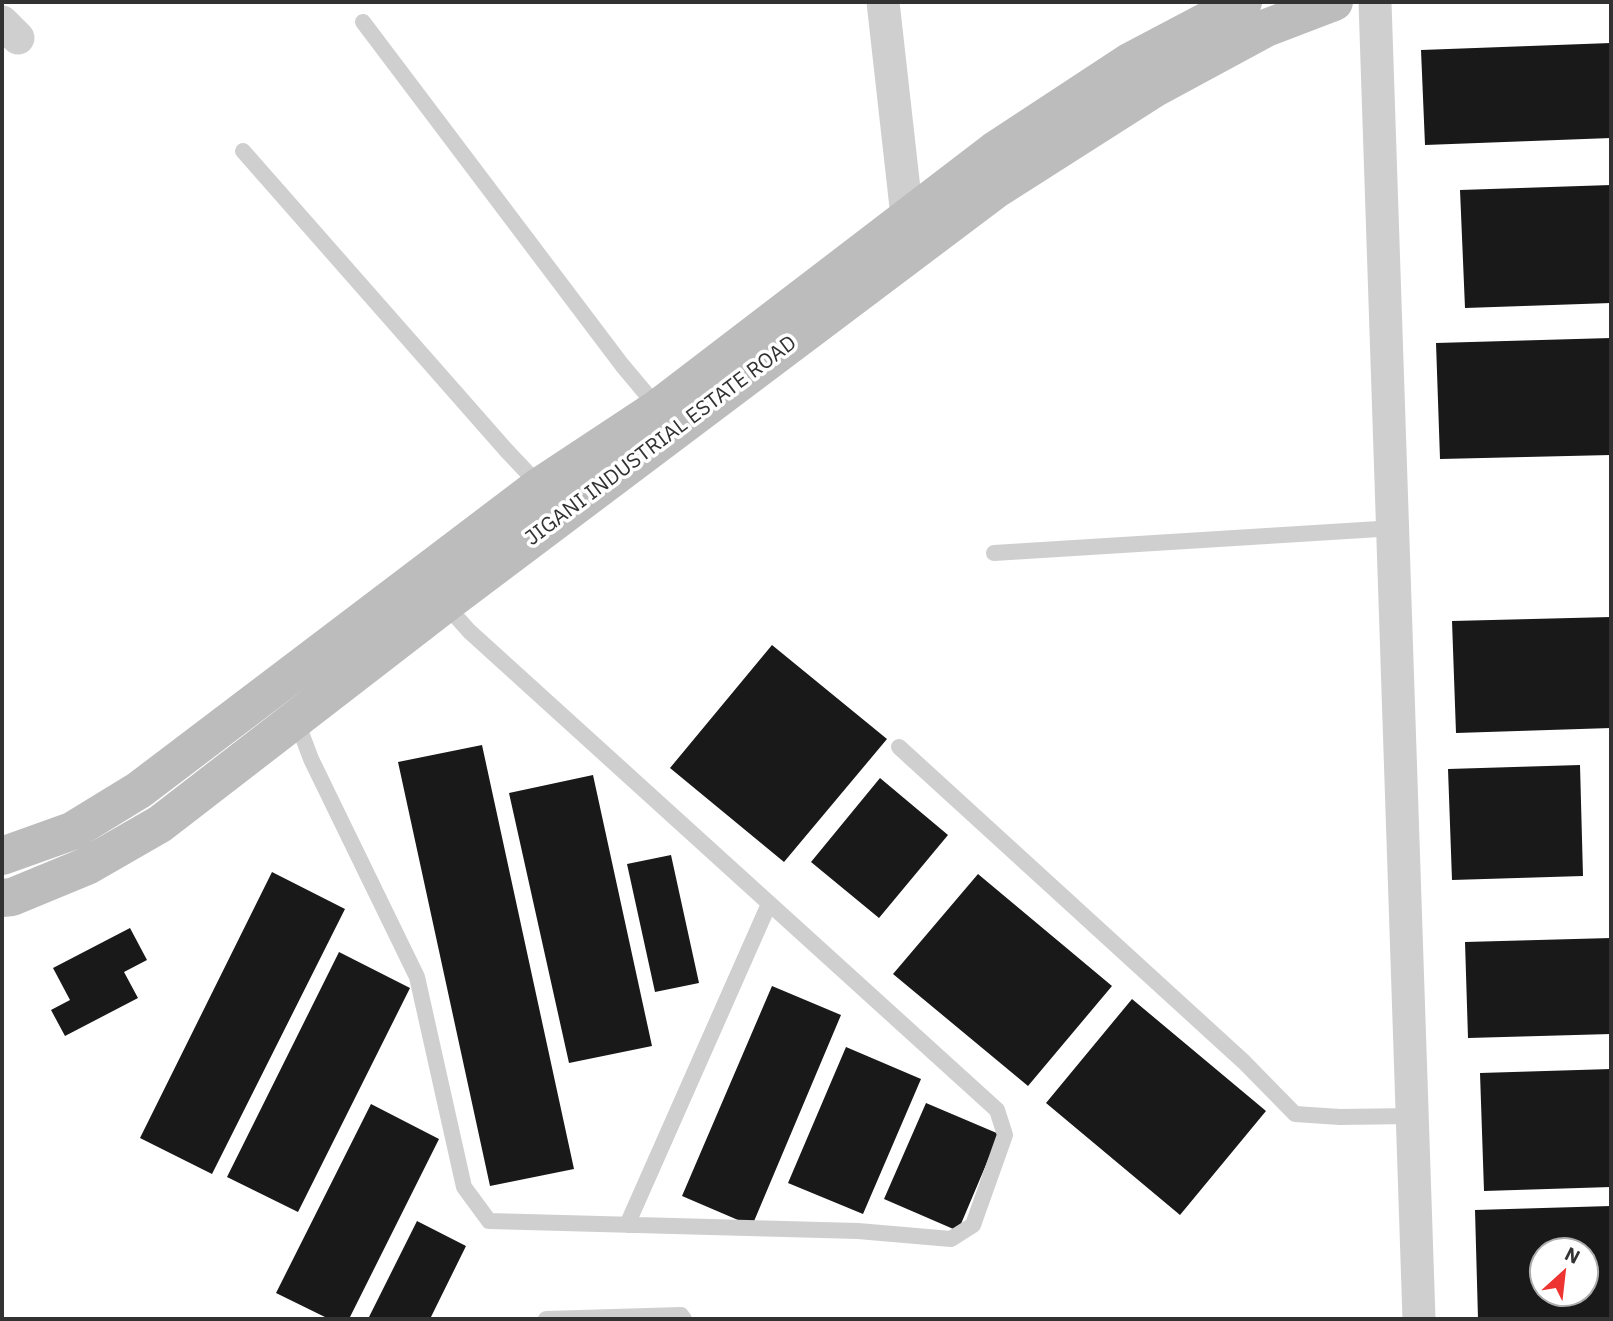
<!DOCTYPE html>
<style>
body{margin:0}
#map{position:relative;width:1613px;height:1321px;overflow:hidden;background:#fff;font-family:"IBM Plex Sans",sans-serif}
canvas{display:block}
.frame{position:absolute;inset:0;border:4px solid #323232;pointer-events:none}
.north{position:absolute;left:1529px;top:1237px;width:70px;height:70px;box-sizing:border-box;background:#fff;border:2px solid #adadad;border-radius:50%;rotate:27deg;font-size:19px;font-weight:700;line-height:28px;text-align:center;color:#323232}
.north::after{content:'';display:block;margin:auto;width:24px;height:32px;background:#ed3431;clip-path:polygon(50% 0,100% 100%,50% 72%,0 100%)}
</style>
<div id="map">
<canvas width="1613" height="1321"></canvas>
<div class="frame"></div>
<div class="north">N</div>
</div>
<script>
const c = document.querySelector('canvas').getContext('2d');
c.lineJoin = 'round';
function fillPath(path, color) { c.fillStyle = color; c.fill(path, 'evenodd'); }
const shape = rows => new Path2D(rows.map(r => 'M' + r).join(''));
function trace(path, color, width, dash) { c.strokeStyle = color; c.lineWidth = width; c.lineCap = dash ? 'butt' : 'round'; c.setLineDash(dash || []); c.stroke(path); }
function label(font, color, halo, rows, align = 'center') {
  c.font = font + ' "IBM Plex Sans",sans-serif'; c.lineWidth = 7; c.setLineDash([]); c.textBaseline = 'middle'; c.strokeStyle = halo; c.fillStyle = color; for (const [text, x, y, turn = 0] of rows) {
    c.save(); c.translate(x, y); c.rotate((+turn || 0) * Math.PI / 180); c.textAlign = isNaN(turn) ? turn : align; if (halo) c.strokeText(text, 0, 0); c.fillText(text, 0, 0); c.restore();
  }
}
const building = shape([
 [1611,43,1611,138,1425,145,1421,50],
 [1611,185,1611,303,1465,308,1460,190],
 [1611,338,1611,455,1440,459,1436,343],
 [1611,617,1611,728,1456,733,1452,621],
 [772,645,887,739,784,862,670,768],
 [482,745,574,1169,490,1186,398,762],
 [1580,765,1583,876,1452,880,1448,769],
 [593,775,652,1046,569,1063,509,793],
 [880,778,948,835,879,918,811,862],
 [671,855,699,983,655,992,627,864],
 [272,872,345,909,212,1174,140,1138],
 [978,874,1112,986,1028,1086,893,974],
 [130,928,147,960,124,972,138,998,65,1036,51,1010,70,1000,53,968],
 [1611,938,1611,1034,1468,1038,1465,942],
 [339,952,410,988,298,1212,227,1177],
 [772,986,841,1015,752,1226,682,1196],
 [1132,999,1266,1111,1180,1215,1046,1103],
 [846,1047,921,1079,863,1214,788,1183],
 [1611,1069,1611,1187,1484,1191,1480,1073],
 [926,1103,999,1134,958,1231,884,1199],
 [371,1104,439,1139,349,1319,329,1319,276,1293],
 [1611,1206,1611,1319,1478,1319,1475,1210],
 [1543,1251,1585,1251,1585,1293,1543,1293],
 [417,1221,466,1246,430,1319,368,1319]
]);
const service = shape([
 [363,22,622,365,658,408],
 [243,151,506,450,540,486],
 [994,553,1395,528],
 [296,719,311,759,417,977,464,1187,489,1221,858,1231,951,1239,973,1225,1005,1135,997,1110,469,631,445,604],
 [899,747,1244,1062,1295,1114,1340,1117,1413,1116],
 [627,1225,769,904],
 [546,1319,681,1315,684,1319]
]);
const minor = shape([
 [883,2,907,216],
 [1375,2,1419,1319],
 [2,22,18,38]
]);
const secondary = shape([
 [2,856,72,831,139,790,540,486,658,408,994,151,1131,61,1243,2],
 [2,898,12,897,87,866,160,824,445,604,995,190,1155,88,1266,28,1334,2]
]);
const streetNames = [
 ["JIGANI INDUSTRIAL ESTATE ROAD",661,441,-37]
];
fillPath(building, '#191919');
trace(service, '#cfcfcf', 16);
trace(minor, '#cfcfcf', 33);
trace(secondary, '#bcbcbc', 38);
label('21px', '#323232', '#fff', streetNames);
</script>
